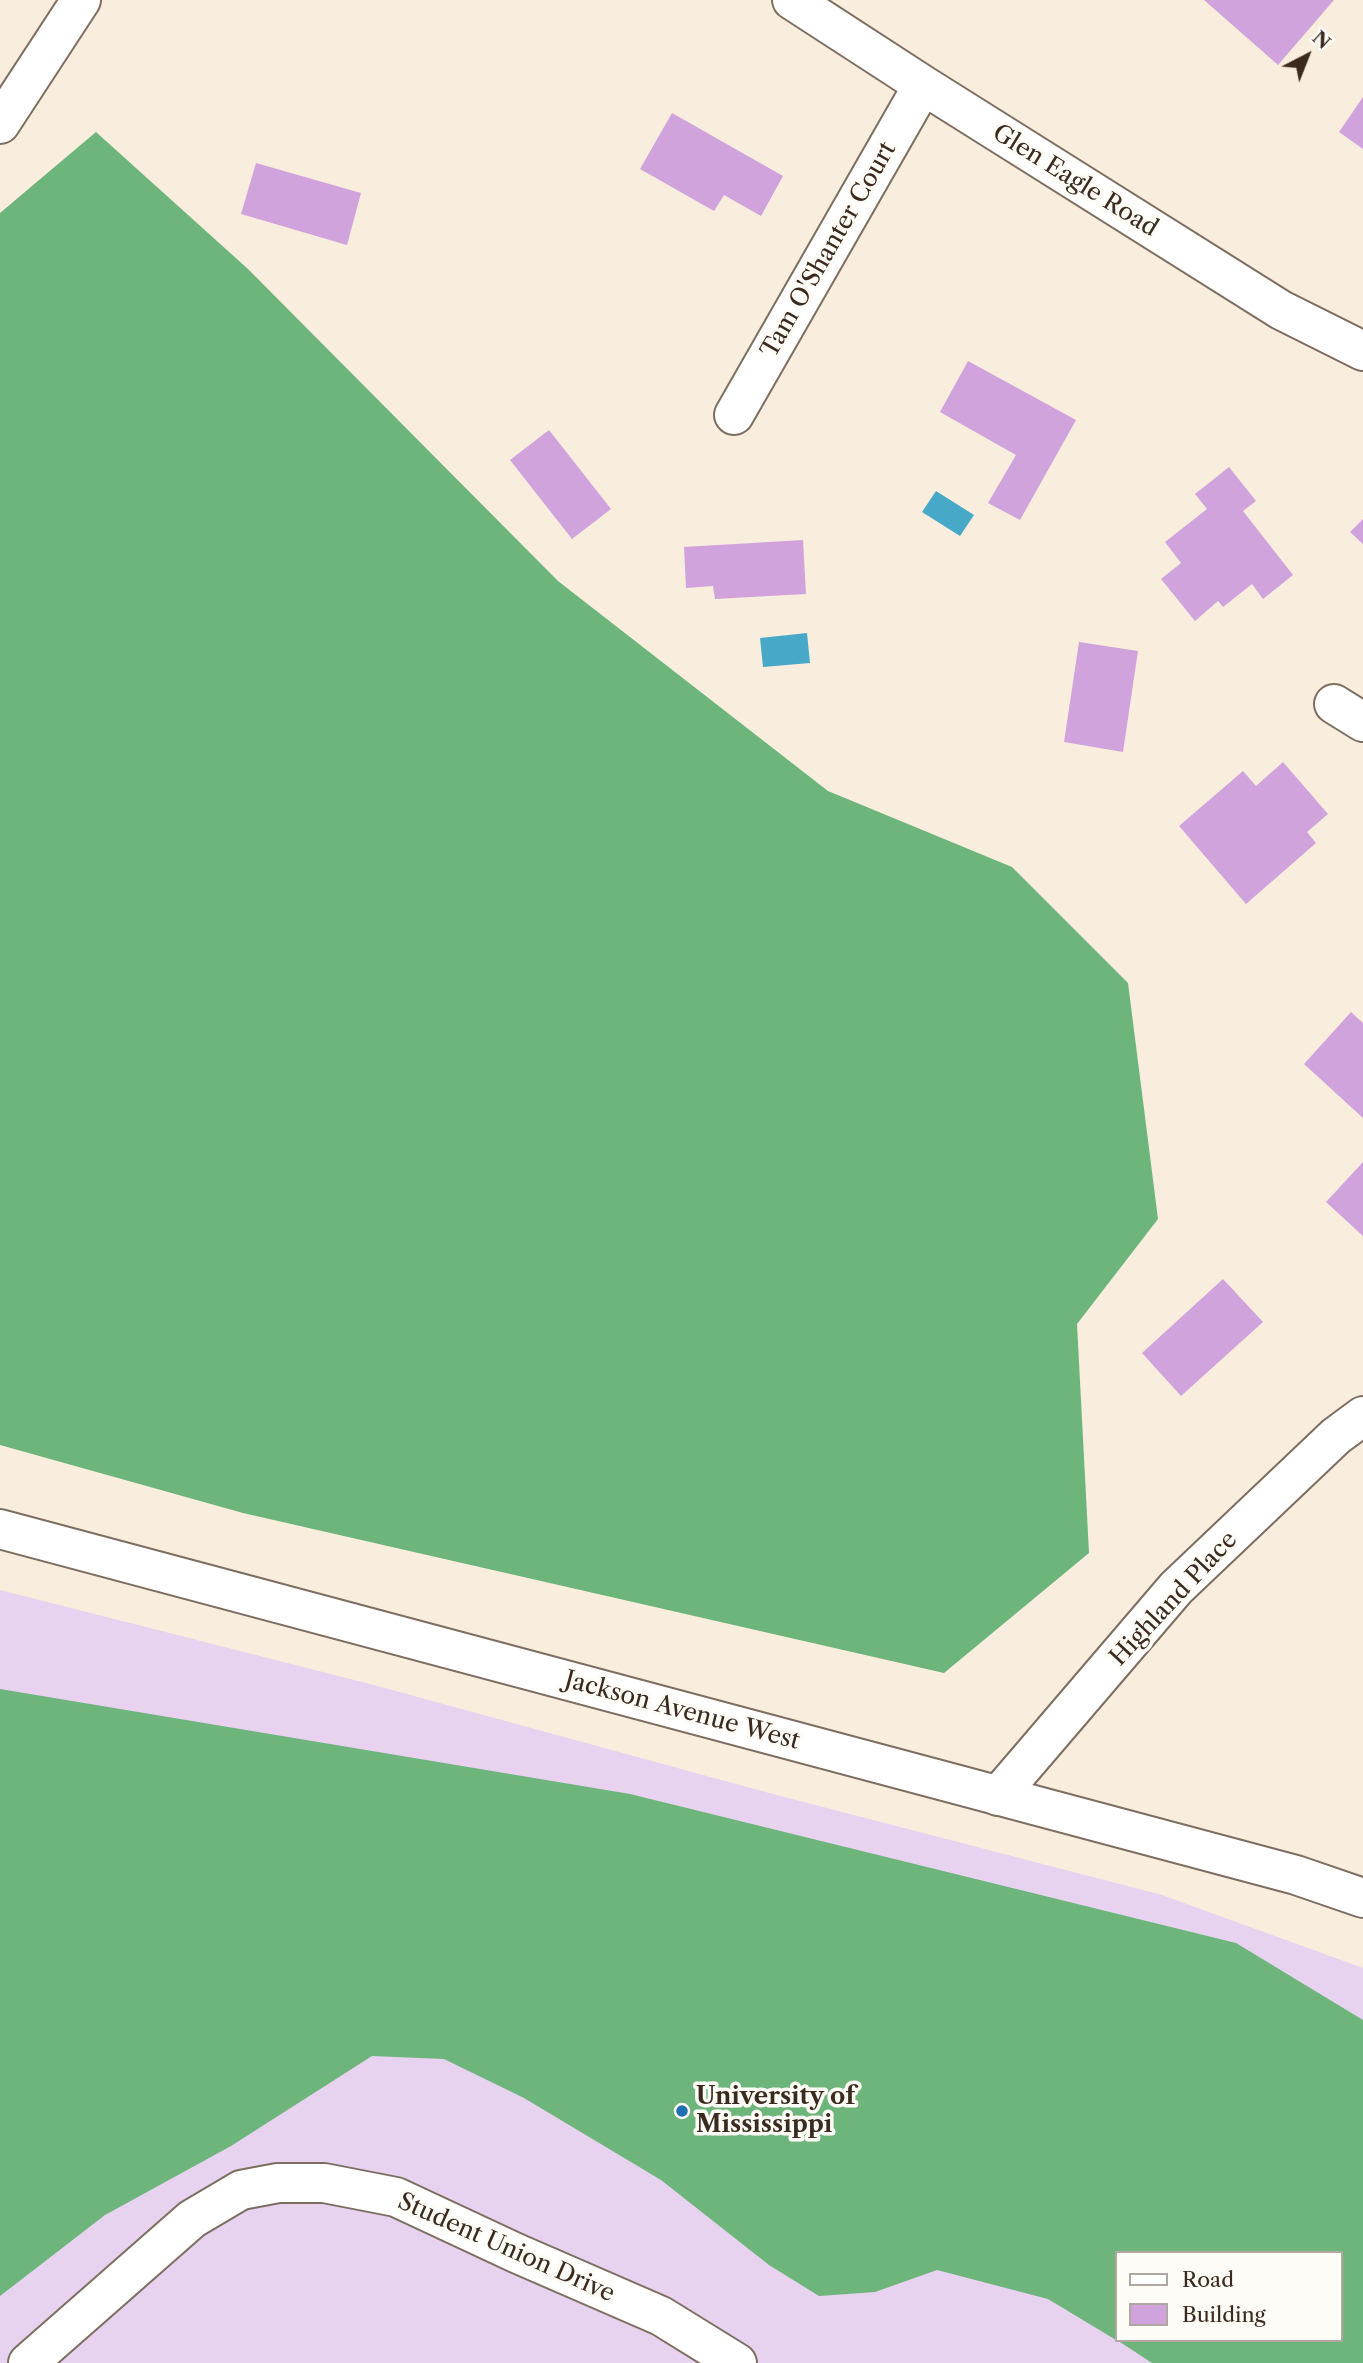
<!DOCTYPE html>
<style>
body{margin:0}
#map{position:relative;width:1363px;height:2363px;overflow:hidden;background:#f9eddd;font-family:"Libre Caslon Text",serif}
canvas{display:block}
.legend{position:absolute;left:1115px;top:2251px;width:228px;height:91px;box-sizing:border-box;background:#fdfcf7;border:2px solid #afa8a0;margin:0;padding:9px 12px;list-style:none;font-size:21px;color:#3b2a1e}
.legend li{display:flex;align-items:center;gap:14px;height:35px}
.legend b{width:35px;border:2px solid #afa8a0}
.north{position:absolute;left:1272px;top:21px;width:70px;height:70px;-webkit-text-stroke:5px #fdfcf7;paint-order:stroke;rotate:42deg;font-size:19px;font-weight:700;line-height:28px;text-align:center;color:#3b2a1e}
.north::after{content:'';display:block;margin:auto;width:24px;height:32px;background:#3b2a1e;clip-path:polygon(50% 0,100% 100%,50% 72%,0 100%)}
</style>
<div id="map">
<canvas width="1363" height="2363"></canvas>
<ul class="legend">
<li><b style="height:9px;background:#fff"></b>Road</li>
<li><b style="height:19px;background:#d0a3dc"></b>Building</li>
</ul>
<div class="north">N</div>
</div>
<script>
const c = document.querySelector('canvas').getContext('2d');
c.lineJoin = 'round';
function fillPath(path, color) { c.fillStyle = color; c.fill(path, 'evenodd'); }
const shape = rows => new Path2D(rows.map(r => 'M' + r).join(''));
function trace(path, color, width, dash) { c.strokeStyle = color; c.lineWidth = width; c.lineCap = dash ? 'butt' : 'round'; c.setLineDash(dash || []); c.stroke(path); }
function label(font, color, halo, rows, align = 'center') {
  c.font = font + ' "Libre Caslon Text",serif'; c.lineWidth = 7; c.setLineDash([]); c.textBaseline = 'middle'; c.strokeStyle = halo; c.fillStyle = color; for (const [text, x, y, turn = 0] of rows) {
    c.save(); c.translate(x, y); c.rotate((+turn || 0) * Math.PI / 180); c.textAlign = isNaN(turn) ? turn : align; if (halo) c.strokeText(text, 0, 0); c.fillText(text, 0, 0); c.restore();
  }
}
const built = shape([
 [0,1590,370,1684,769,1793,1162,1895,1363,1968,1363,2363,0,2363],
 [1116,2253,1340,2253,1340,2340,1116,2340]
]);
const forest = shape([
 [96,132,248,269,558,581,828,791,1012,867,1128,983,1158,1219,1077,1324,1089,1553,944,1673,243,1513,0,1445,0,213],
 [0,1689,630,1794,1236,1943,1363,2020,1363,2363,1152,2363,1117,2340,1340,2340,1340,2253,1116,2253,1116,2340,1048,2299,937,2270,875,2292,819,2296,769,2265,661,2180,524,2098,444,2059,372,2056,231,2146,105,2215,0,2296]
]);
const water = shape([
 [936,491,974,515,960,536,922,512],
 [807,633,810,663,763,667,760,638]
]);
const building = shape([
 [1204,0,1334,0,1278,65],
 [1363,97,1363,149,1339,132],
 [672,113,783,176,761,216,724,195,714,211,640,169],
 [256,163,361,193,347,245,241,214],
 [968,361,1076,420,1020,520,988,503,1016,455,940,412],
 [549,430,611,509,572,539,510,460],
 [1229,467,1256,501,1243,511,1293,575,1263,599,1252,584,1223,607,1218,601,1195,621,1161,579,1181,563,1165,542,1207,509,1195,494],
 [1363,519,1363,544,1350,532],
 [803,540,806,594,715,599,713,586,686,588,684,547],
 [1079,642,1138,651,1123,752,1064,742],
 [1283,762,1328,814,1307,832,1316,843,1246,904,1179,826,1243,771,1256,786],
 [1351,1012,1363,1023,1363,1118,1304,1064],
 [1363,1162,1363,1236,1326,1202],
 [1223,1279,1263,1322,1181,1396,1142,1353]
]);
const street = shape([
 [792,0,923,85,1281,310,1363,351],
 [0,124,81,0],
 [734,415,923,85],
 [1334,704,1363,722],
 [998,1796,1176,1588,1336,1436,1363,1416],
 [28,2363,192,2219,241,2190,278,2183,324,2183,396,2197,516,2253,661,2316,737,2363]
]);
const secondary = shape([
 [0,1529,1296,1875,1363,1898]
]);
const markers = [
 [682,2111,7,"#1f6fb2"]
];
const streetNames = [
 ["Glen Eagle Road",1075,181,32],
 ["Tam O'Shanter Court",829,250,-60],
 ["Highland Place",1174,1599,-47],
 ["Jackson Avenue West",682,1711,15],
 ["Student Union Drive",506,2248,24]
];
const poiNames = [
 ["University of",696,2097],
 ["Mississippi",696,2125]
];
fillPath(built, '#e7d2ef');
fillPath(forest, '#6db57b');
fillPath(water, '#47a9c7');
fillPath(building, '#d0a3dc');
trace(street, '#7e6e61', 42);
trace(secondary, '#7e6e61', 42);
trace(street, '#fff', 38);
trace(secondary, '#fff', 38);
for (const [x, y, r, color] of markers) { const dot = new Path2D(); dot.arc(x, y, r, 0, 2 * Math.PI); c.fillStyle = color; c.fill(dot); trace(dot, '#fdfcf7', 2.5); }
label('24px', '#3b2a1e', '#fdfcf7', streetNames);
label('bold 24px', '#3b2a1e', '#fdfcf7', poiNames, 'left');
</script>
